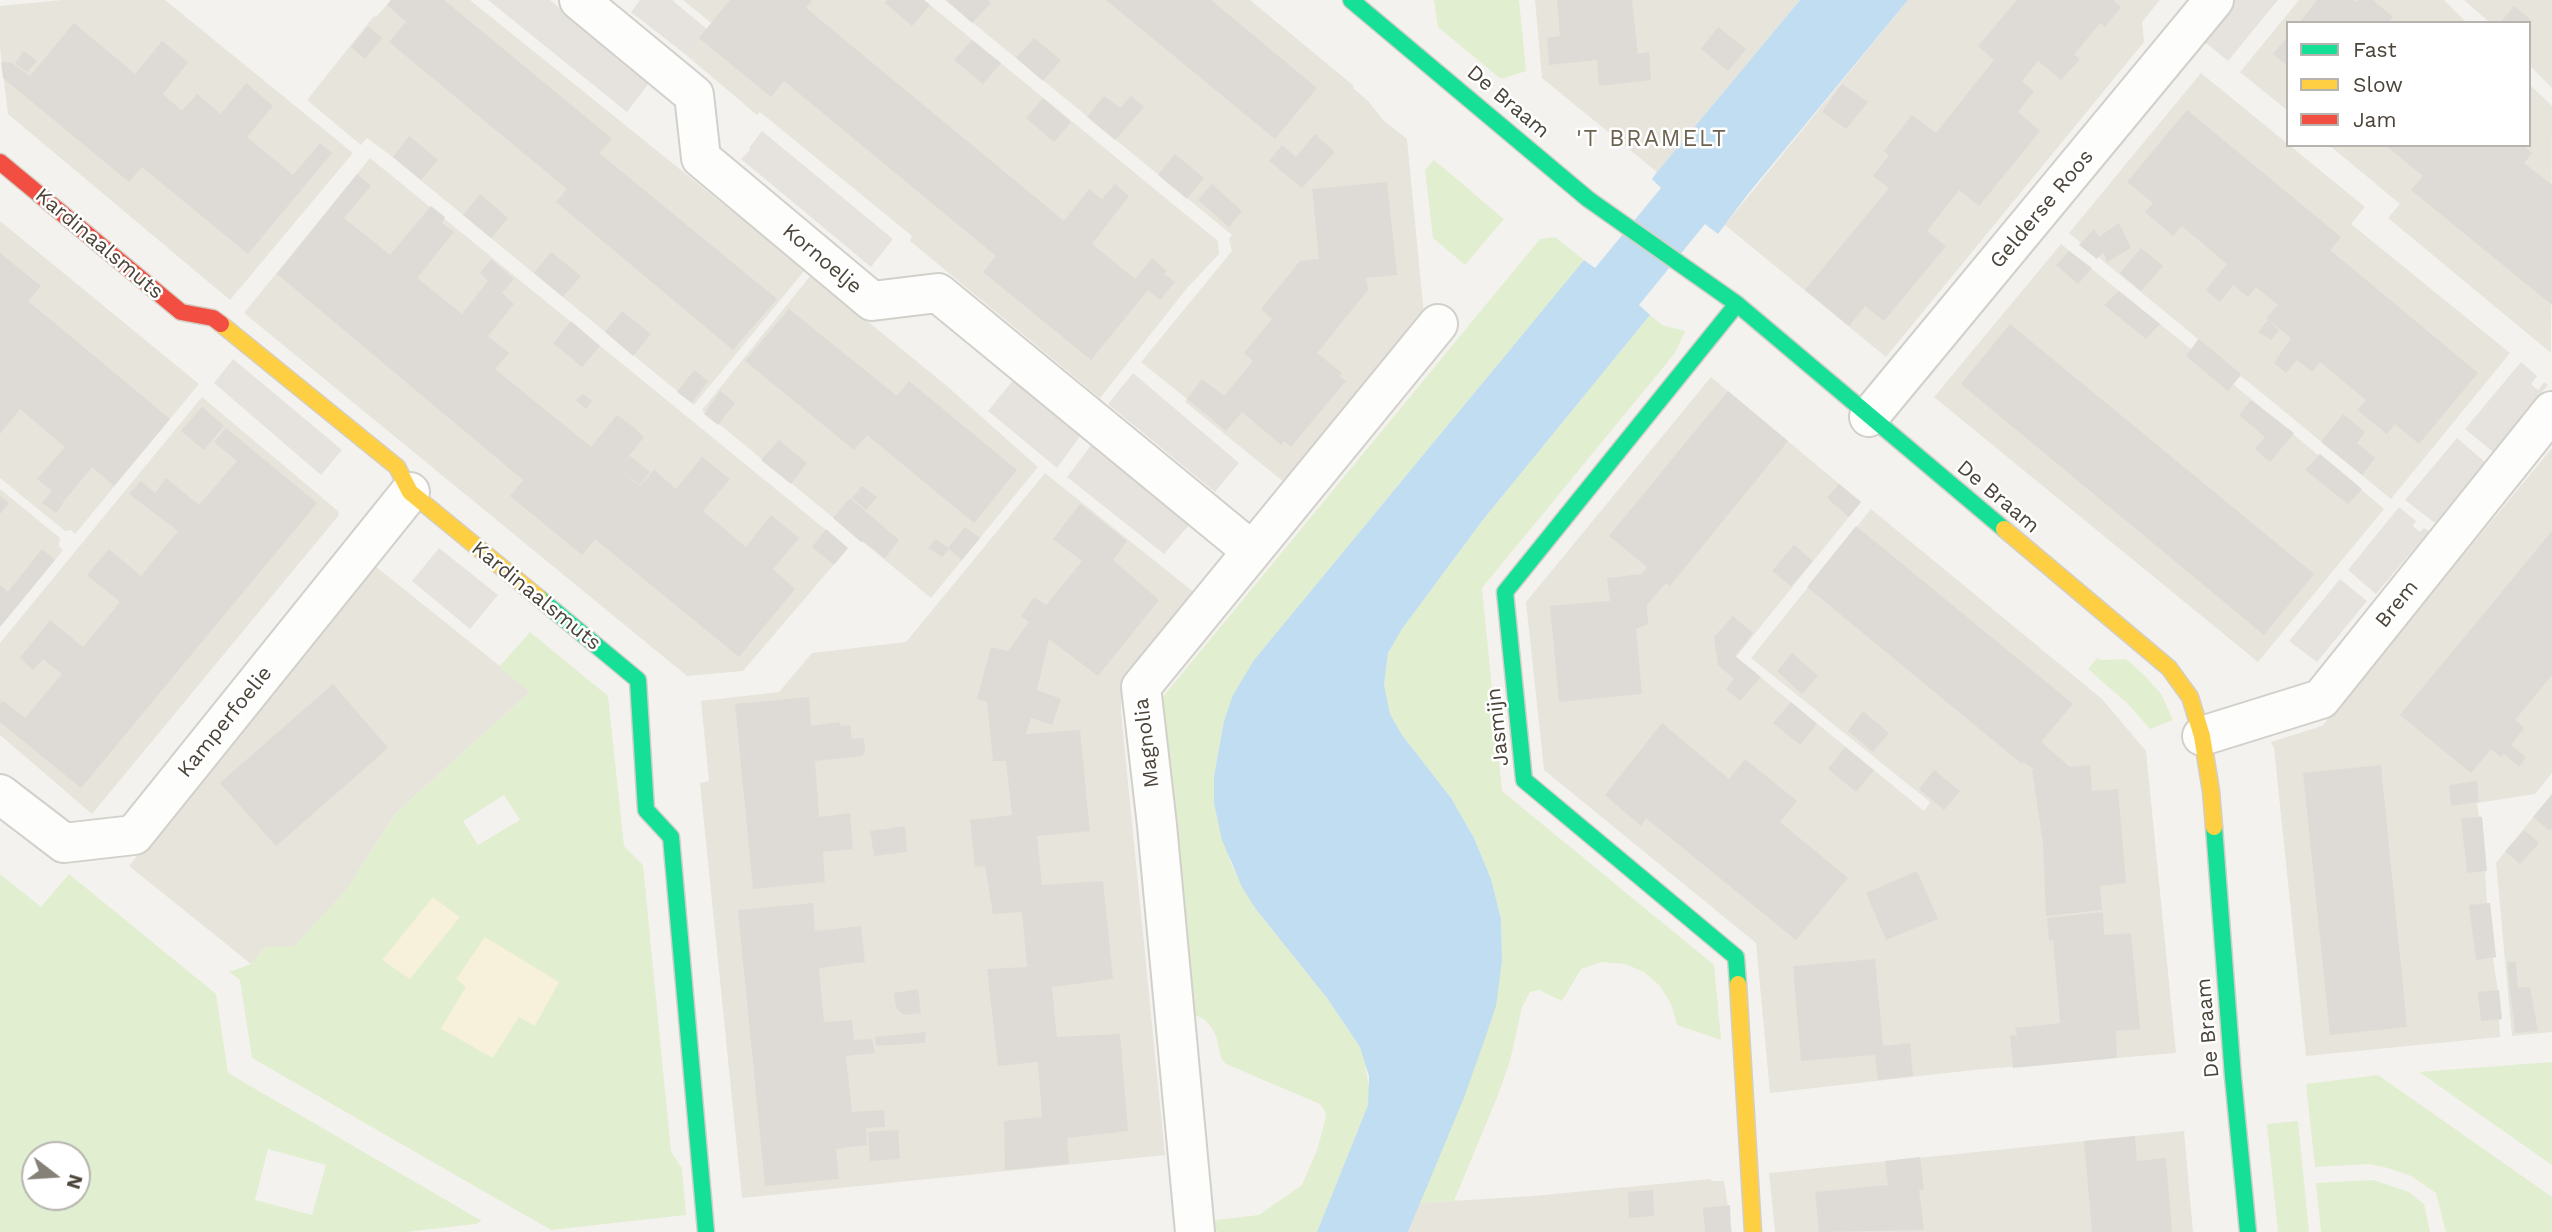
<!DOCTYPE html>
<style>
body{margin:0}
#map{position:relative;width:2552px;height:1232px;overflow:hidden;background:#f4f2ee;font-family:"Work Sans",sans-serif}
canvas{display:block}
.legend{position:absolute;left:2286px;top:21px;width:245px;height:126px;box-sizing:border-box;background:#fff;border:2px solid #b7b4b0;margin:0;padding:9px 12px;list-style:none;font-size:21px;color:#4b4439}
.legend li{display:flex;align-items:center;gap:14px;height:35px}
.legend b{width:35px;border:2px solid #b7b4b0}
.north{position:absolute;left:21px;top:1141px;width:70px;height:70px;box-sizing:border-box;background:#fff;border:2px solid #b7b4b0;border-radius:50%;rotate:107deg;font-size:19px;font-weight:700;line-height:28px;text-align:center;color:#4b4439}
.north::after{content:'';display:block;margin:auto;width:24px;height:32px;background:#868178;clip-path:polygon(50% 0,100% 100%,50% 72%,0 100%)}
</style>
<div id="map">
<canvas width="2552" height="1232"></canvas>
<ul class="legend">
<li><b style="height:9px;background:#16e098"></b>Fast</li>
<li><b style="height:9px;background:#ffcf43"></b>Slow</li>
<li><b style="height:9px;background:#f24e42"></b>Jam</li>
</ul>
<div class="north">N</div>
</div>
<script>
const c = document.querySelector('canvas').getContext('2d');
c.lineJoin = 'round';
function fillPath(path, color) { c.fillStyle = color; c.fill(path, 'evenodd'); }
const shape = rows => new Path2D(rows.map(r => 'M' + r).join(''));
function trace(path, color, width, dash) { c.strokeStyle = color; c.lineWidth = width; c.lineCap = dash ? 'butt' : 'round'; c.setLineDash(dash || []); c.stroke(path); }
function label(font, color, halo, rows, align = 'center') {
  c.font = font + ' "Work Sans",sans-serif'; c.lineWidth = 5; c.setLineDash([]); c.textBaseline = 'middle'; c.strokeStyle = halo; c.fillStyle = color; for (const [text, x, y, turn = 0] of rows) {
    c.save(); c.translate(x, y); c.rotate((+turn || 0) * Math.PI / 180); c.textAlign = isNaN(turn) ? turn : align; if (halo) c.strokeText(text, 0, 0); c.fillText(text, 0, 0); c.restore();
  }
}
const residential = shape([
 [62,0,165,0,353,153,230,300,8,114,0,48,0,6],
 [391,0,470,0,805,270,694,405,390,155,367,138,361,145,307,100,374,16,376,17],
 [683,0,924,0,1218,241,1219,254,1188,287,1100,398,910,241,912,236,760,112,757,115,685,54,711,23],
 [945,0,1250,0,1354,86,1353,88,1368,101,1383,120,1407,139,1424,315,1285,483,1185,402,1187,399,1141,362,1232,251,1229,239,1232,235],
 [1535,0,1800,0,1657,172,1542,78],
 [1908,0,2160,0,2142,22,2144,42,1886,357,1725,225],
 [2299,0,2444,0,2467,23,2288,23,2288,111,2240,72],
 [2464,0,2552,0,2552,88,2529,65,2529,23,2490,23],
 [2201,73,2365,207,2351,224,2510,353,2391,499,2241,376,2233,384,2318,455,2320,454,2384,509,2258,662,1934,397,2061,244,2191,349,2198,339,2069,233],
 [2529,84,2552,106,2551,353,2388,218,2400,204,2329,145,2529,145],
 [370,158,848,548,743,671,687,676,244,313],
 [0,221,199,384,75,534,71,530,65,531,0,478],
 [811,275,948,387,1038,467,931,598,702,410],
 [1711,377,1861,502,1736,657,1924,811,1930,802,1751,658,1871,509,2102,699,2146,751,2176,1053,1974,1070,1770,1093,1756,943,1544,770,1526,602],
 [202,397,338,511,339,515,92,814,0,735,0,643],
 [2552,448,2552,773,2535,794,2477,803,2479,816,2482,817,2487,903,2490,903,2496,957,2493,958,2502,1019,2499,1020,2500,1037,2306,1056,2274,748,2271,742,2322,726],
 [1045,473,1195,593,1121,682,1121,712,1165,1155,742,1198,700,783,709,781,701,701,779,692,812,653,906,642],
 [0,489,60,538,59,546,63,550,0,627],
 [375,566,531,691,395,814,348,888,294,947,265,947,251,964,129,866],
 [2552,794,2552,1032,2512,1036,2496,863],
 [2184,1131,2193,1232,1775,1232,1769,1173],
 [1711,1179,1711,1181,1724,1181,1732,1232,1408,1232,1420,1203,1533,1196]
]);
const green = shape([
 [1434,0,1519,0,1526,71,1501,79,1438,27],
 [1434,160,1504,219,1465,265,1433,238,1425,170],
 [1555,237,1584,260,1254,660,1224,721,1214,776,1214,803,1231,864,1255,908,1327,998,1360,1047,1365,1061,1369,1090,1368,1105,1317,1232,1218,1232,1215,1230,1215,1220,1259,1215,1302,1185,1317,1150,1326,1117,1325,1111,1320,1104,1226,1064,1221,1058,1216,1036,1211,1027,1204,1019,1195,1015,1162,698,1540,239],
 [1650,315,1662,325,1685,331,1675,353,1482,588,1502,791,1714,965,1721,1040,1677,1025,1671,1004,1660,986,1644,972,1625,964,1601,962,1581,969,1562,1001,1539,990,1530,992,1522,1007,1510,1061,1498,1095,1454,1201,1420,1203,1502,960,1501,919,1491,879,1474,838,1451,798,1402,735,1390,714,1384,684,1388,653,1402,629,1482,521],
 [530,632,608,696,624,846,643,865,671,1152,682,1168,686,1215,551,1230,252,1058,240,980,229,972,251,964,265,947,294,946,348,888,395,814,530,692,499,667],
 [504,795,520,820,478,845,463,821],
 [466,987,535,1025,519,1017,441,1029],
 [2097,658,2102,660,2126,659,2145,676,2161,694,2173,720,2150,729,2128,704,2088,669],
 [0,874,41,907,69,874,216,994,228,1073,482,1221,475,1224,406,1232,0,1232],
 [268,1149,326,1165,312,1215,255,1200],
 [35,1155,77,1155,77,1197,35,1197],
 [2552,1062,2552,1165,2419,1072],
 [2378,1075,2552,1197,2552,1232,2446,1232,2436,1193,2411,1176,2388,1168,2369,1164,2315,1167,2306,1084],
 [2298,1121,2309,1232,2278,1232,2267,1124],
 [2373,1180,2409,1192,2424,1204,2430,1232,2321,1232,2316,1183]
]);
const sand = shape([
 [433,897,460,917,410,979,382,960],
 [485,937,559,982,535,1026,519,1017,493,1058,441,1029,466,987,456,979]
]);
const parking = shape([
 [488,0,550,0,649,83,627,112],
 [640,0,672,0,707,29,685,54,631,12],
 [2214,0,2278,0,2228,61,2190,30],
 [762,131,893,239,871,267,741,159,750,150,749,148],
 [233,359,342,450,321,475,214,383],
 [2521,362,2537,376,2531,384,2538,390,2544,382,2548,385,2493,452,2465,429],
 [1133,373,1239,463,1215,492,1108,404],
 [1014,379,1081,435,1057,468,988,411],
 [2457,438,2485,462,2435,523,2405,500],
 [1092,444,1189,525,1164,554,1067,477],
 [2399,507,2416,521,2413,526,2420,532,2424,528,2429,531,2376,594,2348,570],
 [439,548,498,595,470,629,412,581],
 [2340,579,2367,601,2317,662,2289,641]
]);
const water = shape([
 [1800,0,1908,0,1748,194,1718,234,1705,224,1639,305,1650,315,1482,521,1402,629,1388,653,1384,684,1390,714,1402,735,1451,798,1474,838,1491,879,1501,919,1502,960,1496,1006,1482,1047,1463,1100,1408,1232,1317,1232,1368,1105,1369,1076,1360,1047,1327,998,1255,908,1242,887,1222,840,1214,803,1214,776,1224,721,1233,695,1254,660,1584,260,1595,268,1661,188,1652,179,1657,172]
]);
const building = shape([
 [391,0,444,0,610,137,612,139,599,153,777,299,733,350,556,202,567,189,389,42,406,22,387,5],
 [730,0,812,0,806,8,1064,221,1089,189,1102,199,1115,184,1129,196,1092,244,1135,279,1152,258,1167,271,1164,274,1175,282,1160,300,1148,290,1091,360,983,272,996,256,784,81,771,97,699,38],
 [887,0,924,0,930,5,912,26,885,3],
 [946,0,988,0,991,3,972,23],
 [1106,0,1211,0,1317,88,1275,139],
 [1557,0,1632,0,1638,54,1649,52,1651,80,1599,86,1597,60,1549,65,1547,38,1560,36],
 [2017,0,2113,0,2121,7,2105,27,2100,23,2074,55,2080,59,2061,80,2038,61,2022,81,2034,91,2018,112,2040,131,1979,206,1959,190,1927,231,1946,246,1884,321,1865,306,1849,326,1805,290,1889,188,1873,176,1889,155,1884,151,1912,115,1936,133,1994,60,1978,46],
 [2317,0,2353,0,2356,2,2358,0,2373,0,2393,17,2388,23,2299,23],
 [2514,6,2531,20,2528,23,2500,23],
 [74,23,135,74,162,41,188,62,163,94,182,111,197,94,221,114,246,83,273,106,247,137,293,175,320,143,332,153,248,254,142,167,129,182,3,78,1,62,12,63,30,76],
 [368,26,382,38,365,59,351,47],
 [1718,27,1746,49,1728,71,1701,49],
 [2288,36,2288,66,2273,54],
 [1034,38,1061,60,1043,81,1016,58],
 [972,40,1001,63,983,84,954,60],
 [24,51,37,61,27,72,15,63],
 [1842,84,1868,102,1846,129,1822,112],
 [1104,96,1120,108,1131,96,1144,107,1115,140,1087,117],
 [1043,98,1071,122,1054,142,1026,118],
 [2187,110,2341,237,2330,250,2478,373,2419,444,2395,424,2387,434,2357,410,2366,400,2320,362,2312,372,2297,360,2286,373,2274,363,2291,338,2266,318,2278,305,2256,287,2248,297,2233,285,2220,302,2206,290,2227,264,2182,226,2173,236,2145,212,2153,203,2127,182],
 [1315,134,1335,152,1302,188,1269,161,1282,145,1296,157],
 [409,136,438,160,421,180,393,157],
 [2385,145,2523,145,2532,153,2524,163,2552,185,2552,305,2411,190,2423,176],
 [1175,154,1204,178,1187,199,1158,175],
 [357,174,371,186,344,218,390,255,431,206,445,217,442,223,454,232,417,278,462,314,488,281,480,273,491,259,514,279,502,293,514,304,488,336,509,353,495,369,591,447,617,415,631,425,644,437,625,461,630,456,650,472,640,485,618,469,640,486,654,470,676,489,702,457,730,479,703,511,746,547,771,515,799,538,773,569,795,589,739,657,595,539,582,555,547,526,510,496,523,480,277,274],
 [1387,182,1397,275,1366,278,1368,290,1317,353,1342,373,1339,376,1346,381,1291,447,1284,441,1281,445,1242,412,1226,431,1187,399,1202,379,1224,396,1253,361,1244,353,1272,319,1261,309,1300,261,1319,259,1312,189],
 [1212,184,1242,211,1229,227,1198,200],
 [480,194,508,218,491,238,463,215],
 [2119,223,2131,248,2107,262,2103,252,2097,259,2079,245,2094,229,2099,237],
 [2141,248,2163,266,2141,291,2120,273],
 [2069,251,2092,268,2078,284,2056,265],
 [551,252,581,276,563,297,534,273],
 [0,253,41,286,28,301,170,419,114,486,92,467,64,501,58,497,64,502,56,513,42,503,52,491,37,479,65,447,20,409,0,434],
 [2119,291,2160,324,2146,339,2104,305],
 [789,309,897,396,909,381,1017,470,974,523,867,435,854,450,745,361],
 [622,311,651,334,633,356,605,332],
 [2268,320,2279,330,2271,340,2258,332],
 [571,321,600,346,582,367,553,343],
 [2010,324,2314,574,2264,635,1961,384],
 [2199,339,2241,374,2228,391,2186,356],
 [694,370,708,381,692,403,677,392],
 [720,391,735,403,718,425,704,414],
 [1728,391,1788,441,1670,586,1666,583,1647,605,1648,624,1636,629,1642,694,1559,702,1550,606,1610,601,1607,578,1642,574,1647,567,1609,536],
 [583,394,592,401,586,409,576,400],
 [2251,400,2294,433,2270,462,2255,449,2265,437,2239,415],
 [202,407,224,426,204,450,181,431],
 [2343,414,2365,432,2357,443,2375,458,2362,475,2321,442],
 [226,428,317,503,81,788,0,722,0,704,3,701,25,718,62,674,43,659,33,670,20,658,50,620,83,647,120,602,87,575,109,549,141,576,178,531,129,494,141,481,155,493,166,478,199,505,237,461,214,442],
 [779,440,807,463,791,484,761,460],
 [2320,454,2362,489,2348,504,2305,470],
 [1839,484,1861,502,1849,517,1827,498],
 [862,486,877,497,866,510,852,498],
 [0,496,9,503,0,514],
 [850,498,899,540,885,558,863,541,861,542,833,518],
 [1080,504,1127,541,1113,560,1159,600,1098,676,1049,639,1037,690,1061,699,1052,725,1031,718,1026,734,1080,730,1090,831,1037,836,1042,885,1103,881,1113,979,1052,987,1057,1037,1120,1034,1128,1131,1067,1138,1069,1164,1005,1170,1004,1121,1042,1117,1040,1090,1038,1062,998,1066,987,969,1027,967,1022,912,993,914,985,866,975,867,970,820,1012,815,1006,761,993,761,987,702,977,699,991,647,1008,651,1029,622,1021,616,1034,597,1046,605,1082,561,1053,539],
 [1856,526,2073,704,2041,742,2070,767,2090,765,2092,791,2118,789,2126,883,2100,886,2102,910,2046,916,2043,844,2032,770,2035,770,2024,762,2022,764,1807,587],
 [965,527,980,538,962,560,949,549,942,557,928,548,936,539,948,548],
 [826,529,848,548,834,565,812,547],
 [2552,531,2552,675,2515,720,2524,728,2511,745,2526,757,2519,767,2504,754,2501,757,2491,749,2471,773,2400,715],
 [1794,545,1813,561,1791,586,1772,571],
 [42,549,55,560,0,627,0,585,8,592],
 [1733,616,1753,633,1735,656,1761,677,1740,701,1726,689,1734,679,1718,665,1714,637],
 [1792,653,1818,676,1802,694,1777,671],
 [333,684,388,748,276,846,220,783],
 [809,697,811,726,840,722,840,726,850,725,852,739,864,738,865,751,862,756,815,761,819,817,850,813,853,849,823,852,825,882,753,889,735,704],
 [1791,702,1817,724,1800,745,1773,723],
 [1863,711,1889,733,1873,752,1848,731],
 [1662,723,1729,779,1745,759,1797,801,1780,822,1848,878,1796,940,1646,818,1641,826,1605,795],
 [1845,747,1874,770,1856,792,1828,769],
 [2381,765,2407,1027,2330,1035,2303,773],
 [1934,770,1960,791,1944,810,1919,789],
 [2477,781,2479,802,2451,806,2449,785],
 [2552,794,2552,828,2550,831,2533,817],
 [2482,817,2487,871,2467,873,2461,818],
 [905,826,907,852,874,856,870,831],
 [2524,830,2539,843,2520,864,2505,851],
 [1917,871,1938,919,1886,940,1866,893],
 [813,903,815,931,861,926,865,962,819,968,824,1022,852,1020,854,1040,872,1039,875,1053,846,1056,852,1112,884,1110,885,1127,866,1128,867,1145,836,1149,839,1179,765,1186,738,910],
 [2490,903,2496,957,2476,960,2469,905],
 [2103,912,2104,935,2131,933,2140,1029,2116,1031,2117,1058,2013,1068,2010,1036,2017,1035,2015,1028,2060,1023,2053,940,2049,941,2047,918],
 [1875,959,1883,1046,1910,1043,1913,1076,1878,1080,1875,1055,1801,1061,1793,966],
 [2507,962,2516,962,2518,988,2530,987,2538,1031,2515,1033],
 [918,989,921,1013,904,1015,896,1008,894,993],
 [2499,990,2502,1019,2481,1021,2478,992],
 [926,1032,925,1043,876,1046,875,1037],
 [898,1130,900,1159,870,1161,868,1132],
 [2135,1136,2137,1161,2166,1158,2172,1232,2092,1232,2084,1141],
 [1920,1157,1924,1190,1919,1190,1924,1230,1819,1232,1815,1192,1888,1185,1885,1161],
 [1653,1190,1654,1216,1629,1218,1628,1192],
 [1730,1205,1731,1232,1705,1232,1703,1208]
]);
const street = shape([
 [579,0,694,95,701,158,872,301,938,293,1252,551],
 [1869,417,2214,0],
 [2202,736,2321,699,2552,411],
 [0,794,64,843,134,835,410,492],
 [1195,1232,1157,825,1141,687,1438,324]
]);
const fast = shape([
 [1351,0,1588,199,1737,304,2004,529],
 [1737,304,1505,592,1524,780,1736,957,1738,984],
 [539,598,638,680,646,810,671,837,706,1232],
 [2214,827,2233,1077,2248,1232]
]);
const slow = shape([
 [221,324,397,467,410,492,539,598],
 [2004,529,2169,668,2190,697,2202,736,2211,791,2214,827],
 [1738,984,1753,1232]
]);
const jam = shape([
 [0,162,181,312,213,318,221,324]
]);
const streetNames = [
 ["De Braam",1508,102,40],
 ["Gelderse Roos",2042,209,-50],
 ["Kardinaalsmuts",99,244,40],
 ["Kornoelje",822,259,40],
 ["De Braam",1998,497,40],
 ["Kardinaalsmuts",536,596,39],
 ["Brem",2397,604,-51],
 ["Kamperfoelie",225,722,-51],
 ["Jasmijn",1498,727,-96],
 ["Magnolia",1147,743,-97],
 ["De Braam",2208,1028,-95]
];
const neighbourhoodNames = [
 ["'T BRAMELT",1652,139]
];
fillPath(residential, '#e7e4dc');
fillPath(green, '#e1eecf');
fillPath(sand, '#f7f0da');
fillPath(parking, '#e6e3df');
fillPath(water, '#c0ddf1');
fillPath(building, '#dedbd6');
trace(street, '#d2d0cb', 42);
trace(fast, '#d3cfc5', 19);
trace(slow, '#d3cfc5', 19);
trace(jam, '#d3cfc5', 19);
trace(street, '#fdfdfc', 38);
trace(fast, '#16e098', 16);
trace(slow, '#ffcf43', 16);
trace(jam, '#f24e42', 16);
label('21px', '#4b4439', '#fff', streetNames);
c.letterSpacing = '2px';
label('23px', '#6e6250', '#fff', neighbourhoodNames);
c.letterSpacing = '0px';
</script>
